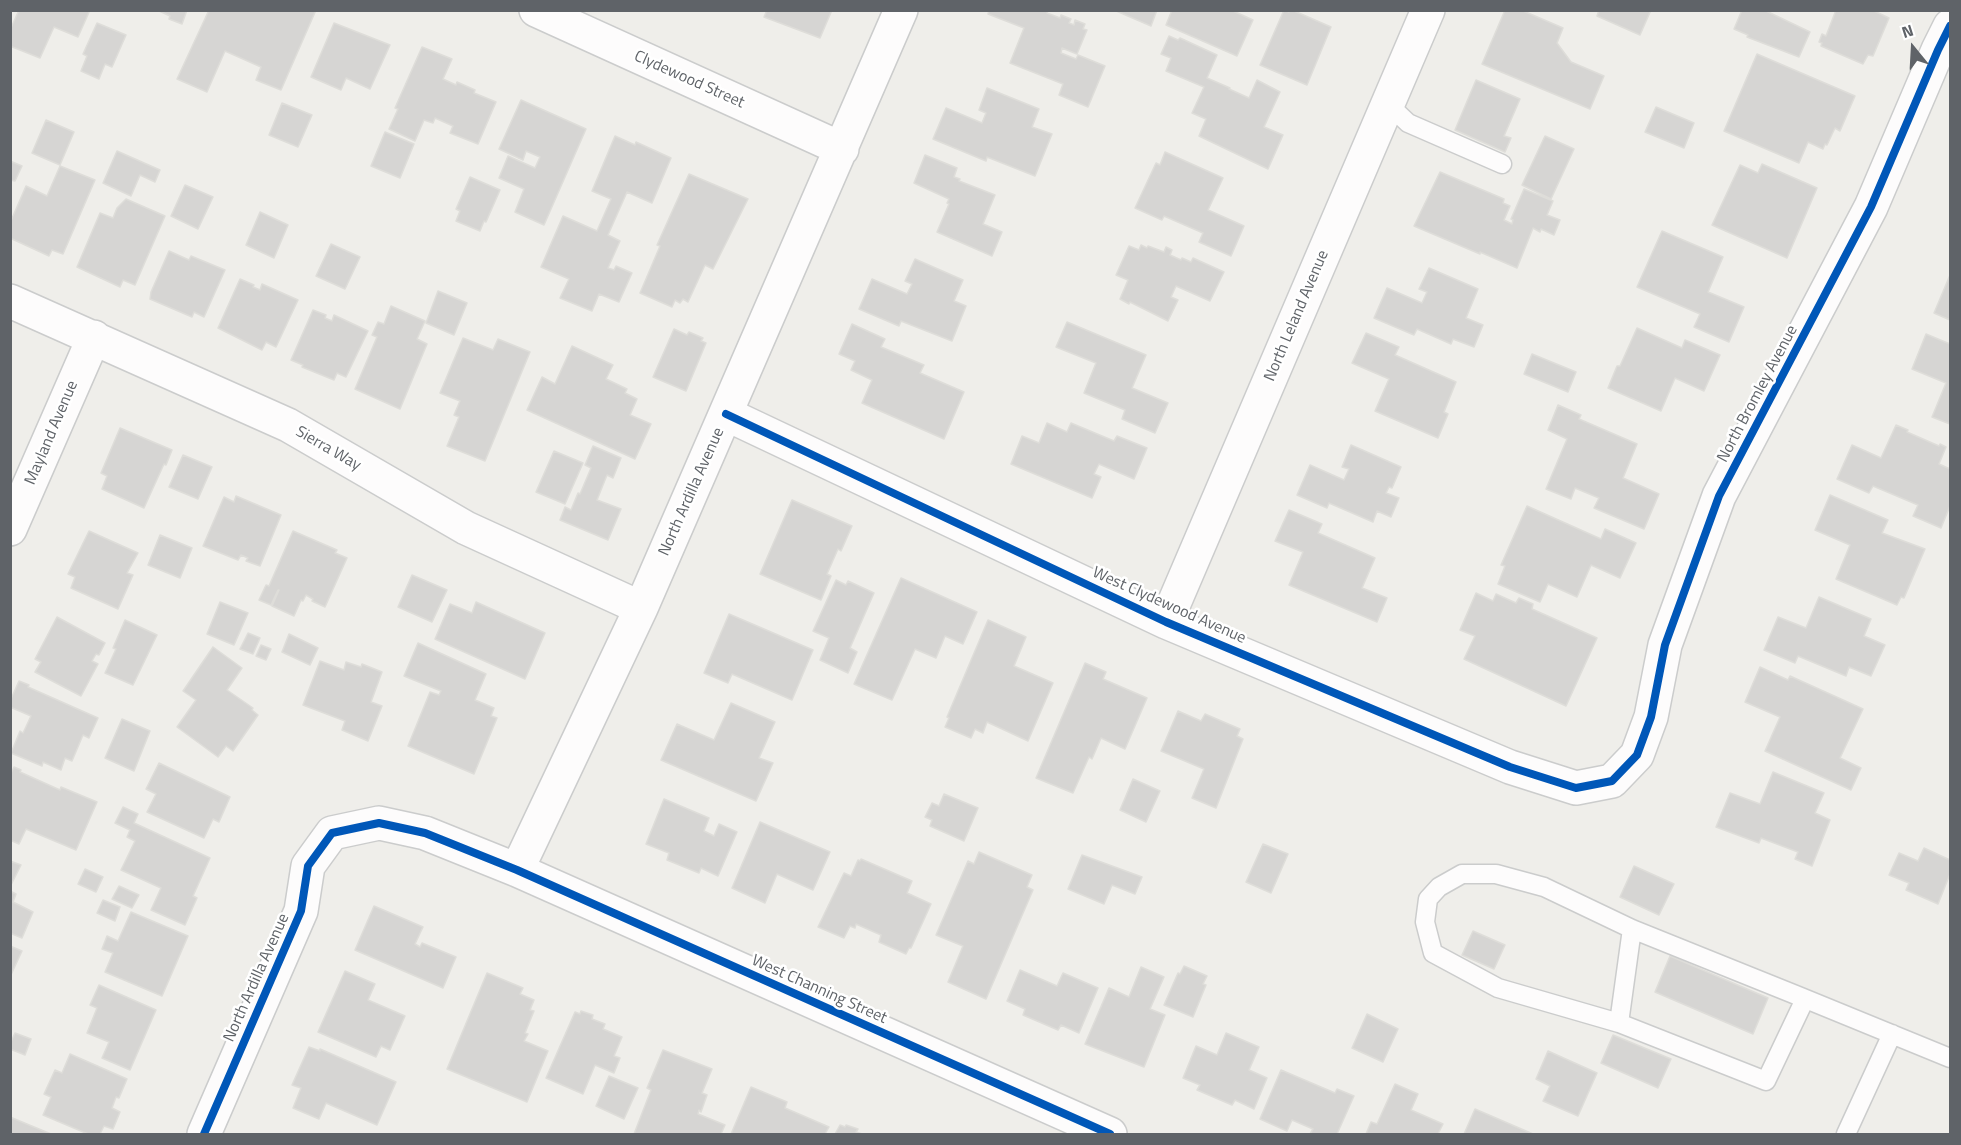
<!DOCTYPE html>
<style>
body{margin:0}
#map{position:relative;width:1961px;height:1145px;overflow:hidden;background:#efeeea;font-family:"Titillium Web",sans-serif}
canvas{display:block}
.frame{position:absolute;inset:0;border:12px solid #5f6368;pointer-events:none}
.north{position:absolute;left:1883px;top:18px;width:60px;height:60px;-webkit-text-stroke:4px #fff;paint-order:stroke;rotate:342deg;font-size:16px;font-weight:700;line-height:24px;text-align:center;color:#5f6368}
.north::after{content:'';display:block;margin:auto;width:21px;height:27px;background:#5f6368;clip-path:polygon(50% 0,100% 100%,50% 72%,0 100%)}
</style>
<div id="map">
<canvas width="1961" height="1145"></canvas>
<div class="frame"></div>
<div class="north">N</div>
</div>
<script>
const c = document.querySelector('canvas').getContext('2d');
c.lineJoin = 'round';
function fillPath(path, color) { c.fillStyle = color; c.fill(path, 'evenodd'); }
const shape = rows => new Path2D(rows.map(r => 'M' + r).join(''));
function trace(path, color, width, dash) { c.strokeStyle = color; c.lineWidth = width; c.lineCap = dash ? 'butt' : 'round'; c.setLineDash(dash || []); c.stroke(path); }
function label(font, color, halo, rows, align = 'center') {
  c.font = font + ' "Titillium Web",sans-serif'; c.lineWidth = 5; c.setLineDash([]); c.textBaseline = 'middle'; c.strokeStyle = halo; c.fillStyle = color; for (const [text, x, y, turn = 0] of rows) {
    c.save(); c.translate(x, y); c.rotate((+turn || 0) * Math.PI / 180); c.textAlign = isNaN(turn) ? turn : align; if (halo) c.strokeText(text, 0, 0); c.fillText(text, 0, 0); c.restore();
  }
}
const building = shape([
 [19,10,90,10,78,37,54,27,40,58,10,46,10,30,19,10],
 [157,10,187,10,182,24,169,19,170,16,157,10],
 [209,10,316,10,281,90,256,80,261,67,225,51,207,92,177,79,209,10],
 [767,10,832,10,820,38,764,17,767,10],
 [989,10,1048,10,1047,13,1060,18,1061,15,1071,19,1069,23,1074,25,1075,20,1085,24,1083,29,1087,30,1077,54,1062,48,1061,53,1076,59,1078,55,1105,66,1088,107,1059,95,1063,84,1010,63,1024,28,988,14,989,10],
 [1114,10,1157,10,1151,26,1114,10],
 [1172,10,1231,10,1253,20,1237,56,1166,25,1172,10],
 [1284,10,1289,12,1292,10,1331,27,1307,85,1260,65,1284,10],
 [1505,10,1521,10,1563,28,1557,43,1571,62,1604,76,1590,109,1482,64,1505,10],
 [1599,10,1651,10,1640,35,1597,16,1599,10],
 [1742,10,1764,10,1810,32,1799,57,1747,37,1748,35,1734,29,1742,10],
 [1836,10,1872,10,1889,18,1873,56,1868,55,1863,64,1821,46,1822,43,1819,42,1822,34,1826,36,1836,10],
 [97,23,126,35,112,67,105,64,99,79,81,71,87,56,83,54,97,23],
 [334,23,390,45,370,89,346,78,341,90,311,77,334,23],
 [1169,36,1178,40,1180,38,1217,55,1207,78,1230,88,1229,89,1249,98,1257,80,1280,92,1264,127,1283,135,1268,169,1199,136,1206,119,1192,113,1204,87,1166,71,1171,58,1161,54,1169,36],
 [422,47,452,59,443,79,456,85,457,82,475,90,474,93,496,102,478,144,450,133,453,126,435,118,433,123,424,120,415,141,389,129,398,109,395,108,422,47],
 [1757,54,1855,96,1840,131,1835,128,1827,145,1825,144,1823,149,1808,142,1799,163,1724,131,1757,54],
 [1476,80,1520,99,1504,136,1511,138,1505,152,1455,130,1476,80],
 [987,88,1039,109,1032,127,1052,134,1035,176,987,157,986,161,933,139,946,108,982,123,986,113,979,110,987,88],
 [521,100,586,129,544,225,515,212,524,189,499,178,508,156,535,168,540,157,526,151,523,160,499,149,521,100],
 [282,103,312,115,298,147,269,135,282,103],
 [1656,107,1694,123,1684,148,1645,132,1656,107],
 [46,120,74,132,60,165,32,153,46,120],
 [385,132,414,144,400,178,371,166,385,132],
 [615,136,635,145,636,142,671,158,652,203,627,192,608,235,620,241,608,268,614,270,616,266,632,273,619,302,599,294,592,311,560,298,569,279,541,267,563,216,597,231,611,199,592,191,615,136],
 [1545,136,1574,149,1551,199,1522,185,1545,136],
 [117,151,160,170,155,182,140,175,131,196,103,183,117,151],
 [1165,152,1223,178,1208,210,1244,226,1231,256,1199,242,1203,233,1164,216,1162,220,1135,208,1156,163,1160,165,1165,152],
 [925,155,957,168,954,177,960,179,959,181,995,195,983,224,1002,232,992,256,937,232,949,204,947,203,949,199,914,183,925,155],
 [10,161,22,166,15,181,10,180,10,161],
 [1762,164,1817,188,1787,258,1712,225,1740,165,1758,173,1762,164],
 [60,166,95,180,63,254,52,250,49,256,10,238,10,223,26,186,47,196,60,166],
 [1440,172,1504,199,1503,203,1510,206,1504,220,1512,224,1513,220,1511,219,1524,189,1553,201,1547,215,1560,220,1554,235,1541,229,1540,232,1533,228,1517,268,1480,252,1480,254,1414,226,1440,172],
 [689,174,748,199,713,269,705,265,688,302,683,299,680,303,675,300,672,307,640,293,660,246,657,245,689,174],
 [470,177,500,190,486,222,484,221,480,231,456,221,460,211,456,209,470,177],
 [185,185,213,197,198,229,171,216,185,185],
 [126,199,165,216,135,285,123,280,120,287,77,267,100,213,113,218,117,208,126,199],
 [260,212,288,225,274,258,246,245,260,212],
 [1662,231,1723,257,1708,292,1744,307,1729,342,1694,327,1700,314,1637,287,1662,231],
 [331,244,360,257,345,289,316,276,331,244],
 [1141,245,1147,248,1148,246,1164,252,1166,247,1172,250,1170,255,1181,260,1182,258,1191,262,1193,258,1224,272,1210,301,1176,286,1171,297,1178,300,1168,321,1130,302,1129,304,1120,299,1128,280,1116,275,1129,246,1139,250,1141,245],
 [169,251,189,260,191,256,225,270,204,317,194,312,192,317,150,299,151,292,169,251],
 [915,259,963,280,954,301,966,306,952,341,901,321,899,326,859,309,872,279,907,294,912,284,905,281,915,259],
 [1429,268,1478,289,1466,318,1483,325,1474,347,1453,339,1451,344,1417,329,1414,335,1374,318,1387,288,1422,303,1427,292,1419,289,1429,268],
 [1950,275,1950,320,1934,313,1950,275],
 [240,279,254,285,253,287,260,290,262,284,298,300,276,347,266,342,262,350,218,328,240,279],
 [438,291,467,303,454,335,426,323,438,291],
 [391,306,425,321,417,339,427,344,400,409,355,389,377,337,372,335,378,322,384,324,391,306],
 [313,310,326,315,325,318,332,321,334,315,368,331,346,377,337,373,334,380,302,367,303,365,291,360,313,310],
 [1067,322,1146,355,1132,388,1168,403,1155,433,1122,419,1125,410,1084,393,1096,363,1056,347,1067,322],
 [852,324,885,339,881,347,924,365,920,373,964,392,944,439,862,403,872,380,851,370,855,361,839,354,852,324],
 [1637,328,1682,348,1685,340,1720,355,1704,391,1675,378,1661,411,1608,388,1617,366,1620,366,1637,328],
 [674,329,687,335,689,332,703,338,701,341,706,343,686,391,653,377,674,329],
 [1366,333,1399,347,1395,355,1456,382,1444,412,1448,414,1438,438,1375,411,1389,379,1352,363,1366,333],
 [1926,334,1950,344,1950,424,1932,417,1946,383,1912,369,1926,334],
 [463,338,493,350,498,339,530,352,485,461,447,446,459,417,454,415,460,401,440,393,463,338],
 [572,346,613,365,606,379,627,389,625,393,637,399,630,415,651,424,635,459,527,410,542,377,555,384,572,346],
 [1532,354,1576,372,1568,392,1524,374,1532,354],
 [1558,405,1581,415,1579,419,1637,444,1623,478,1659,494,1644,529,1594,508,1599,498,1575,488,1571,499,1546,489,1567,439,1548,430,1558,405],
 [1047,423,1067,432,1071,423,1114,441,1117,436,1147,448,1134,479,1099,464,1094,474,1101,477,1092,498,1011,464,1022,436,1039,443,1047,423],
 [1896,425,1908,430,1907,432,1939,446,1940,444,1946,447,1939,464,1950,469,1950,506,1941,528,1913,516,1918,505,1873,486,1869,493,1837,479,1852,445,1881,458,1896,425],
 [120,428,172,450,166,465,164,464,144,508,102,489,107,476,101,473,120,428],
 [1351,445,1401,467,1392,488,1389,487,1386,493,1399,498,1391,517,1377,511,1373,522,1329,503,1327,508,1297,495,1310,465,1344,480,1349,469,1342,467,1351,445],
 [593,446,621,458,613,478,607,475,597,500,621,509,608,540,560,520,565,507,571,510,578,493,580,494,591,468,585,465,593,446],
 [554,451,583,463,565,504,536,492,554,451],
 [183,455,212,467,198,499,169,487,183,455],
 [1830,495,1888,520,1882,533,1925,549,1904,598,1901,597,1897,605,1836,579,1850,545,1815,530,1830,495],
 [236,496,281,515,260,566,246,561,248,558,241,555,238,560,203,546,224,497,234,502,236,496],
 [792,500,852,526,841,551,838,549,827,574,831,576,821,600,760,574,792,500],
 [1527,506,1601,539,1605,529,1636,543,1620,578,1591,565,1577,597,1548,584,1540,602,1498,584,1505,566,1501,565,1527,506],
 [1289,510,1322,524,1318,533,1375,558,1362,588,1387,598,1377,622,1289,585,1303,552,1275,541,1289,510],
 [89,531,138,553,127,573,133,575,118,609,71,588,75,577,68,574,89,531],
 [293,531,337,550,335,553,347,558,325,607,312,601,313,599,306,595,303,601,301,600,294,616,272,606,279,590,278,590,271,605,259,600,266,585,269,586,293,531],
 [160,535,192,548,180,578,148,565,160,535],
 [412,575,447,590,432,622,398,607,412,575],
 [901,578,977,612,963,644,945,636,936,658,915,649,892,700,854,684,901,578],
 [836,580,846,585,848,581,874,593,850,648,857,652,848,673,820,660,829,638,813,631,836,580],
 [1476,593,1493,601,1496,594,1516,603,1519,598,1533,604,1532,609,1597,638,1566,706,1464,659,1475,636,1460,630,1476,593],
 [1819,597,1871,619,1864,636,1885,645,1871,676,1849,667,1846,676,1798,656,1795,663,1764,650,1778,617,1806,628,1819,597],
 [220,602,248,613,234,645,207,634,220,602],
 [476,602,545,633,525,679,435,639,450,604,472,613,476,602],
 [729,614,813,650,792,700,732,674,728,683,704,673,729,614],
 [57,617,105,643,99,655,96,654,92,661,98,664,81,696,35,672,41,662,35,659,57,617],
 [125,620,157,635,133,685,105,673,116,649,113,648,125,620],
 [988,620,1026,637,1014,666,1053,683,1028,741,987,722,983,733,975,729,971,738,945,727,949,718,947,717,988,620],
 [248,633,260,638,253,654,240,649,248,633],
 [289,634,318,648,310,665,282,652,289,634],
 [418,643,486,674,475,700,494,708,491,716,497,718,474,774,408,746,430,692,439,695,441,691,404,676,418,643],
 [261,645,271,649,266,660,256,656,261,645],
 [213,647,242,668,227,690,253,708,252,710,258,715,233,751,226,746,218,757,177,727,196,700,183,691,213,647],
 [320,661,344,670,346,662,361,667,362,664,382,672,371,702,382,706,368,741,342,730,345,721,303,705,320,661],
 [1085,663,1106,672,1103,679,1147,698,1125,749,1101,738,1092,759,1089,757,1073,793,1036,778,1085,663],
 [1760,667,1788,680,1790,676,1863,709,1840,758,1861,768,1851,790,1765,751,1780,717,1745,702,1760,667],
 [19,681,29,685,28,687,98,718,89,738,83,735,72,761,65,758,61,770,43,762,42,766,11,753,20,731,23,733,31,716,10,707,10,701,19,681],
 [731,703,775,722,759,758,773,763,756,801,661,760,677,724,714,740,731,703],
 [1178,711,1201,721,1205,714,1240,729,1237,736,1243,739,1216,808,1192,798,1204,769,1161,751,1178,711],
 [122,719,150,731,134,771,105,758,122,719],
 [159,763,230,797,219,822,213,819,204,838,147,812,156,794,146,789,159,763],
 [14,767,21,770,20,772,60,790,61,787,97,802,76,850,26,829,19,844,10,840,10,775,14,767],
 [1773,772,1824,793,1815,813,1830,820,1812,866,1795,859,1798,852,1761,838,1759,843,1716,827,1730,793,1760,804,1773,772],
 [1133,779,1160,791,1146,822,1120,810,1133,779],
 [944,794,978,808,964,841,930,826,932,820,925,817,932,803,939,806,944,794],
 [664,799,709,818,704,831,714,836,719,824,737,832,718,876,701,868,699,873,667,860,669,853,646,844,664,799],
 [123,807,138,814,134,823,210,858,193,896,197,898,185,925,151,910,161,888,121,870,135,841,127,837,130,830,115,823,123,807],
 [760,822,830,852,813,890,777,874,765,903,732,888,760,822],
 [1263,844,1288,854,1271,893,1246,882,1263,844],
 [1924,848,1950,860,1950,874,1938,904,1906,890,1909,883,1889,875,1899,853,1918,861,1924,848],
 [979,852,1032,875,1027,887,1033,890,986,999,948,982,963,946,936,935,968,861,974,864,979,852],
 [1082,855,1142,877,1135,894,1112,885,1104,904,1068,889,1082,855],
 [861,859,912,881,907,893,931,904,911,948,909,948,906,954,879,942,881,935,856,924,855,928,850,926,844,938,818,927,844,873,851,876,858,860,860,861,861,859],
 [10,861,21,865,10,887,10,861],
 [1634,866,1674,884,1659,915,1620,897,1634,866],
 [85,869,103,877,96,892,78,884,85,869],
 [119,886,139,895,132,908,112,899,119,886],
 [10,891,16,894,13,902,33,912,22,938,10,933,10,891],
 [103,900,120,907,115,921,97,913,103,900],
 [374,906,423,927,415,944,420,947,422,943,456,957,443,988,355,950,374,906],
 [131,912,188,936,162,996,105,972,113,953,102,949,107,936,118,941,131,912],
 [1473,931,1505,945,1494,969,1462,955,1473,931],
 [10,946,22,951,10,977,10,946],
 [1670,956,1768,998,1753,1034,1655,992,1670,956],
 [1184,966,1207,976,1203,984,1206,985,1193,1017,1164,1005,1178,973,1180,974,1184,966],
 [1141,967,1164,977,1150,1009,1165,1015,1144,1067,1085,1044,1109,988,1129,997,1141,967],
 [1020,970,1057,986,1063,973,1098,988,1079,1033,1061,1025,1058,1030,1023,1015,1025,1009,1007,1001,1020,970],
 [345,971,375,984,368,1000,405,1016,390,1050,381,1046,376,1057,318,1032,345,971],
 [487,973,523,988,520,994,534,1000,530,1010,534,1011,525,1033,528,1034,524,1041,548,1051,527,1102,447,1069,487,973],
 [99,985,156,1010,130,1070,102,1058,109,1042,87,1033,97,1008,90,1005,99,985],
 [581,1011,593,1015,592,1019,605,1024,603,1029,622,1037,614,1056,620,1058,614,1073,595,1065,583,1094,546,1078,575,1012,580,1014,581,1011],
 [1367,1014,1398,1029,1383,1062,1352,1048,1367,1014],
 [15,1033,31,1039,25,1055,10,1049,10,1044,15,1033],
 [1226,1033,1259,1047,1249,1070,1267,1078,1254,1109,1235,1100,1232,1105,1197,1090,1200,1085,1183,1078,1196,1046,1217,1055,1226,1033],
 [1613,1035,1671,1059,1658,1088,1601,1063,1613,1035],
 [309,1047,320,1051,320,1049,396,1082,377,1125,326,1103,319,1119,293,1108,301,1088,292,1085,309,1047],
 [663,1050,712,1069,702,1093,707,1095,701,1112,699,1110,698,1114,725,1125,721,1134,634,1134,651,1090,647,1088,663,1050],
 [1548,1051,1597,1073,1578,1116,1543,1101,1550,1086,1536,1079,1548,1051],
 [70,1054,127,1079,119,1098,116,1097,112,1108,120,1112,113,1129,104,1126,100,1134,88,1134,43,1115,51,1097,44,1094,55,1070,62,1073,70,1054],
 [1281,1070,1335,1093,1337,1089,1354,1096,1337,1134,1310,1134,1313,1129,1292,1120,1287,1131,1260,1119,1281,1070],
 [609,1076,638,1088,624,1119,596,1106,609,1076],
 [1395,1084,1418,1094,1411,1110,1443,1124,1438,1134,1366,1134,1371,1122,1377,1124,1395,1084],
 [751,1087,787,1102,785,1108,829,1127,825,1134,731,1134,751,1087],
 [1475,1109,1533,1134,1464,1134,1475,1109],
 [10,1117,51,1134,10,1134,10,1117],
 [840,1125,845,1127,846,1125,858,1129,856,1132,862,1134,835,1134,840,1125]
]);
const lane = shape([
 [1388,104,1408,123,1502,164],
 [1805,999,1766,1081,1619,1023,1498,988,1433,953,1425,922,1428,899,1439,887,1462,874,1496,874,1544,887,1632,929,1796,995,1950,1058],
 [1619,1023,1632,929],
 [1846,1134,1892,1034]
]);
const street = shape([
 [536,10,842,149],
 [10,301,288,425,466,528,641,608],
 [726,414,1166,622,1510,767,1576,788,1612,781,1637,755,1651,717,1665,645,1719,496,1871,207,1938,50,1950,26],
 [10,529,94,337],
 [1166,622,1428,10],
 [517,870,641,608,901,10],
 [204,1134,301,911,308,866,332,833,379,823,425,833,517,870,1110,1134]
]);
const cycleway = shape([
 [726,414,1166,622,1510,767,1576,788,1612,781,1637,755,1651,717,1665,645,1719,496,1871,207,1938,50,1950,26],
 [204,1134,301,911,308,866,332,833,379,823,425,833,517,870,1110,1134]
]);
const streetNames = [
 ["Clydewood Street",689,80,24],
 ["North Leland Avenue",1297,316,-67],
 ["North Bromley Avenue",1758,394,-62],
 ["Mayland Avenue",52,433,-67],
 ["Sierra Way",328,449,30],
 ["North Ardilla Avenue",692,492,-66],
 ["West Clydewood Avenue",1169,606,24],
 ["North Ardilla Avenue",257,978,-66],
 ["West Channing Street",819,990,24]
];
fillPath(building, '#d6d5d3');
trace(building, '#deddd9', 1.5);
trace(lane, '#cbcccc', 21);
trace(street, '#cbcccc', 36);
trace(lane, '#fdfcfc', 18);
trace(street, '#fdfcfc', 33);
trace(cycleway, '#0057b8', 8);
label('16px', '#5f6368', '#fff', streetNames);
</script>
